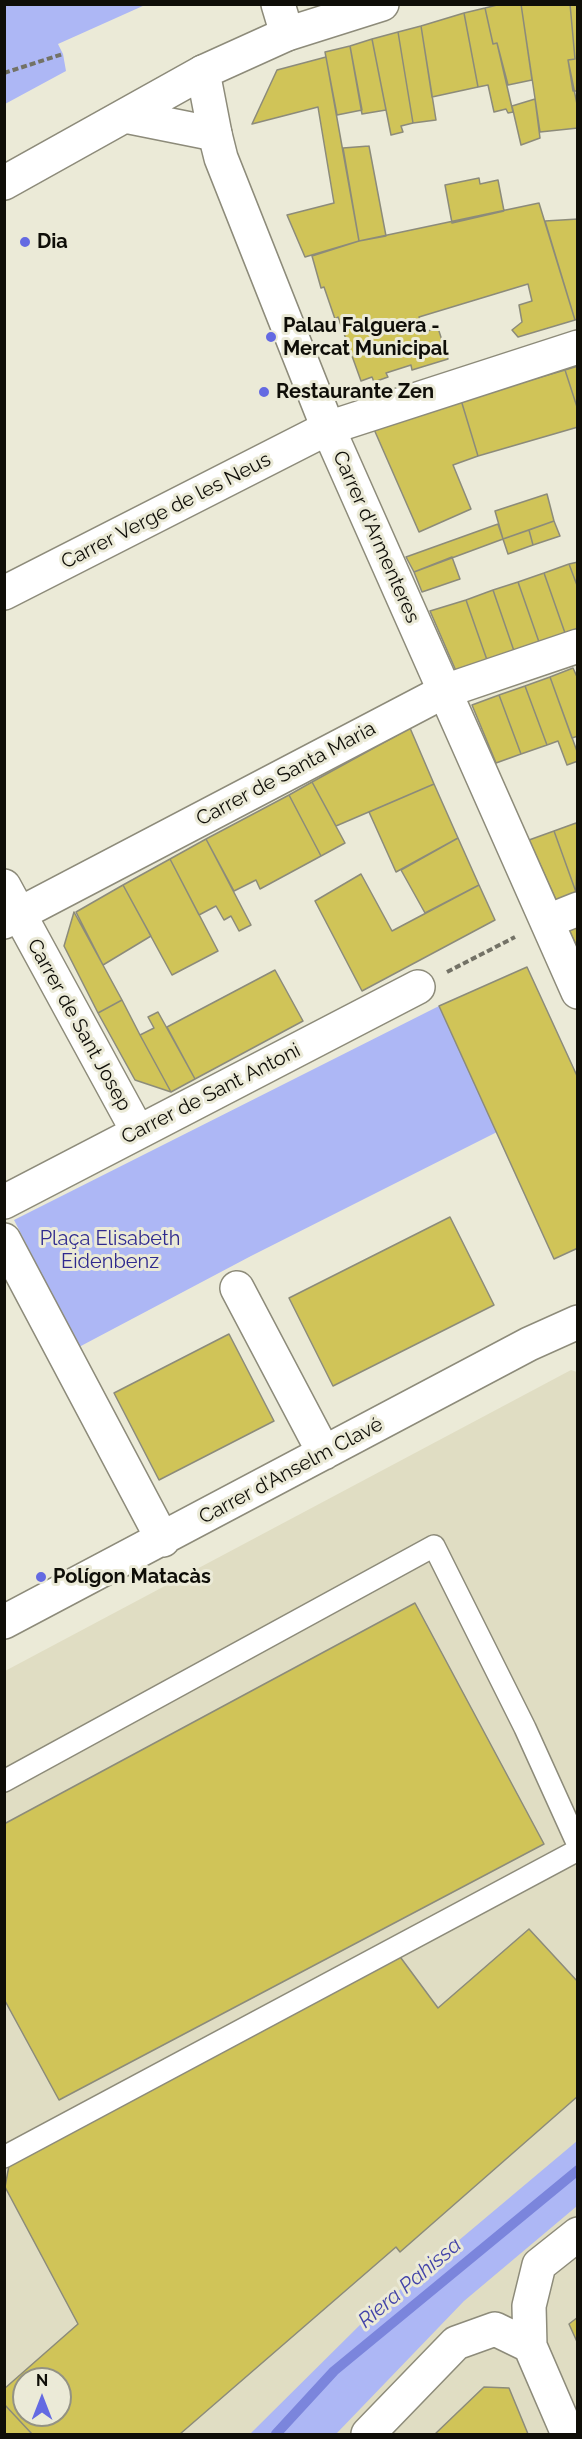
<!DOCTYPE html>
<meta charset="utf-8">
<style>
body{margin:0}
#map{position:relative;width:582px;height:2439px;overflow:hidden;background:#ebead7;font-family:Raleway,sans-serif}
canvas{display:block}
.frame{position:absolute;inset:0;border:6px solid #0f0e08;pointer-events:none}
.north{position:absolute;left:12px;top:2367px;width:60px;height:60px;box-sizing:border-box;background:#ebead7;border:2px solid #939284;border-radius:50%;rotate:0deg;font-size:16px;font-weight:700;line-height:24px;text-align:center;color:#0f0e08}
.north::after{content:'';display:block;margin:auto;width:21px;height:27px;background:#646ae2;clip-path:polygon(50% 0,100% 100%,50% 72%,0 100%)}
</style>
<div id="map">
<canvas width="582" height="2439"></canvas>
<div class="frame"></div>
<div class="north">N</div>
</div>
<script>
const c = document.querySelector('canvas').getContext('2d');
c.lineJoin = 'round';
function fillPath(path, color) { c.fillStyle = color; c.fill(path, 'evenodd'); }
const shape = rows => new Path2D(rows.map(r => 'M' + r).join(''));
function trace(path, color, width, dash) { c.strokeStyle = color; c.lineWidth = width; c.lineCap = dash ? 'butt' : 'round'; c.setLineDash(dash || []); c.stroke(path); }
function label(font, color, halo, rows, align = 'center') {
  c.font = font + ' Raleway,sans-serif'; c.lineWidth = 6; c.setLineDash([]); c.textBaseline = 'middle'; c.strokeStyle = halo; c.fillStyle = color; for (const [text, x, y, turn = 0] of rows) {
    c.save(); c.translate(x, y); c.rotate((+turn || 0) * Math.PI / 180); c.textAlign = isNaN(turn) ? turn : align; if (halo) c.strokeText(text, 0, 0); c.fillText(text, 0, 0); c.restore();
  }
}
const built = shape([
 [571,1370,577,1372,577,2434,5,2434,5,1671],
 [24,2379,60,2379,60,2415,24,2415]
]);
const green = shape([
 [4,5,5,4,145,5,58,44,63,54,66,71,5,104],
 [439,1006,497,1132,251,1256,79,1347,14,1220],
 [577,2141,577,2206,464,2301,336,2434,250,2434,370,2315]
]);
const stream = shape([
 [276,2434,334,2371,578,2170]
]);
const building = shape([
 [501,4,521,4,532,80,508,85,497,43,493,44,485,8,501,4],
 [521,4,570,4,575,59,568,60,578,109,578,128,540,132,521,4],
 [570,4,578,4,578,91,573,91,568,60,575,59,570,4],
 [485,8,493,44,497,43,513,112,508,113,506,109,494,112,488,85,478,87,464,13,485,8],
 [464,13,478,87,432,97,421,26,464,13],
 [421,26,436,120,413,123,398,32,421,26],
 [398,32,413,123,401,126,403,132,391,135,372,39,398,32],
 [372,39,386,110,362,114,350,46,372,39],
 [350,46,362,110,337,115,325,52,350,46],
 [326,57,359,241,305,257,287,215,334,203,318,107,252,124,277,70,326,57],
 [535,99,540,138,521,145,512,106,535,99],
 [369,146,386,236,359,241,343,148,369,146],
 [479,178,480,184,498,180,504,211,452,223,445,185,479,178],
 [539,203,575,320,518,337,512,330,522,322,519,305,532,301,528,284,419,317,424,332,438,328,448,359,412,370,411,365,386,373,388,377,374,382,372,377,361,381,338,317,335,319,324,287,321,288,312,256,359,241,539,203],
 [578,219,578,319,575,320,545,221,578,219],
 [578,366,578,410,565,370,578,366],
 [565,370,578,410,578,427,478,456,461,400,565,370],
 [461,400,478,456,453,465,471,509,419,532,373,427,461,400],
 [547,494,554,521,503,539,495,511,547,494],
 [554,521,560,536,533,545,529,530,554,521],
 [498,524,503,539,414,572,406,557,498,524],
 [529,530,533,545,508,554,503,539,529,530],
 [452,557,460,579,422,592,414,572,452,557],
 [578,562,578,588,569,564,578,562],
 [569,564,578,588,578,629,565,633,544,573,569,564],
 [544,573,565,633,539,642,518,582,544,573],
 [518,582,539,642,514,651,493,590,518,582],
 [493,590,514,651,487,660,466,600,493,590],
 [466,600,487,660,456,671,430,611,466,600],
 [573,668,578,679,578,736,572,738,550,677,573,668],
 [550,677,578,754,578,761,567,765,558,741,547,745,525,686,550,677],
 [525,686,547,745,521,754,499,695,525,686],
 [499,695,521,754,496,763,472,705,499,695],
 [410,728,434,784,336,826,312,782,410,728],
 [312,782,345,843,321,856,289,795,312,782],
 [434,784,458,838,396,872,369,812,434,784],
 [289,795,321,856,260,889,256,880,234,891,206,839,289,795],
 [576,823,578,828,576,892,554,831,576,823],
 [554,831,576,892,556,900,529,840,554,831],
 [458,838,479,885,425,913,401,870,458,838],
 [206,839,251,925,239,931,231,916,224,920,216,906,199,915,170,859,206,839],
 [170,859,218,951,172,975,123,885,170,859],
 [361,874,392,931,479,885,495,920,362,991,315,901,361,874],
 [123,885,151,936,103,965,76,912,123,885],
 [74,912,122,1000,98,1013,64,946,74,912],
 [578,926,578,949,569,930,578,926],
 [527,967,578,1078,578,1248,554,1259,439,1006,527,967],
 [275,970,303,1021,195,1079,167,1027,275,970],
 [122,1000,140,1035,171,1092,135,1080,98,1013,122,1000],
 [158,1012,195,1079,171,1092,140,1035,154,1028,148,1017,158,1012],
 [450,1217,494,1305,333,1386,289,1298,450,1217],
 [229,1334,274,1421,159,1480,114,1393,229,1334],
 [415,1603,544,1844,59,2100,4,1999,4,1824,415,1603],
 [529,1929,578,1982,578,2096,400,2252,396,2247,180,2434,32,2434,4,2404,4,2389,78,2324,5,2187,10,2160,398,1954,438,2008,529,1929],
 [24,2379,60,2379,60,2415,24,2415,24,2379],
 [578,2317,578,2344,569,2324,578,2317],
 [484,2387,509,2388,528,2434,435,2434,484,2387],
 [4,2404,32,2434,4,2434,4,2404]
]);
const path = shape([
 [4,73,63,54],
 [447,972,515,937]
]);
const service = shape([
 [4,1781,434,1546,525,1728,578,1845],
 [4,2157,578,1850]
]);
const pedestrian = shape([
 [278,4,287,34],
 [445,691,578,646],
 [548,921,578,909]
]);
const minor = shape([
 [125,116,215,134],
 [4,183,203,72],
 [4,593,328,428,578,347],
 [4,886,138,1132],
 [4,922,445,691],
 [4,1202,418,987],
 [4,1240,163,1540],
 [237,1288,324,1453],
 [4,1622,529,1344,578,1322],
 [368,2434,456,2343,495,2329,530,2346],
 [568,2434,530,2346,529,2306,539,2265,578,2234]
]);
const tertiary = shape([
 [382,4,287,34,203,72,215,134,221,158,328,428,578,992]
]);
const markers = [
 [25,242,6,"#646ae2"],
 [271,337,6,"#646ae2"],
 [264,392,6,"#646ae2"],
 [41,1577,6,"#646ae2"]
];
const poiNames = [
 ["Dia",37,242],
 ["Palau Falguera -",283,326],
 ["Mercat Municipal",283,349],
 ["Restaurante Zen",276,392],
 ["Polígon Matacàs",53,1577]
];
const streetNames = [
 ["Carrer Verge de les Neus",166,511,-27],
 ["Carrer d'Armenteres",376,537,66],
 ["Carrer de Santa Maria",286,774,-28],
 ["Carrer de Sant Josep",79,1025,61],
 ["Carrer de Sant Antoni",211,1094,-27],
 ["Carrer d'Anselm Clavé",291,1471,-28]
];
const parkNames = [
 ["Plaça Elisabeth",110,1239],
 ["Eidenbenz",110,1262]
];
const waterNames = [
 ["Riera Pahissa",410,2283,-40]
];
fillPath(built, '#e0ddc3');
fillPath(green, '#adb7f5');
trace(stream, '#7b85dc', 10);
fillPath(building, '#d0c458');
trace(building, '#8c8b7a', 1.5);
trace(service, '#8d8b7a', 24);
trace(pedestrian, '#8d8b7a', 36);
trace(minor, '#8d8b7a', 36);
trace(tertiary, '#8d8b7a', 36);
trace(path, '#737266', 4, [6, 3]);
trace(service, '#fff', 21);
trace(pedestrian, '#fff', 33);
trace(minor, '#fff', 33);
trace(tertiary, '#fff', 33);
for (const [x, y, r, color] of markers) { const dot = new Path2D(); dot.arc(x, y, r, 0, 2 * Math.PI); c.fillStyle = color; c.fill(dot); trace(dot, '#ebead7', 2); }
label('bold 20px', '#0f0e08', '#ebead7', poiNames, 'left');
label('20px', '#0f0e08', '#ebead7', streetNames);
label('20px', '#2f2a8e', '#ebead7', parkNames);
label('italic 21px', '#4243a9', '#ebead7', waterNames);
</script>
